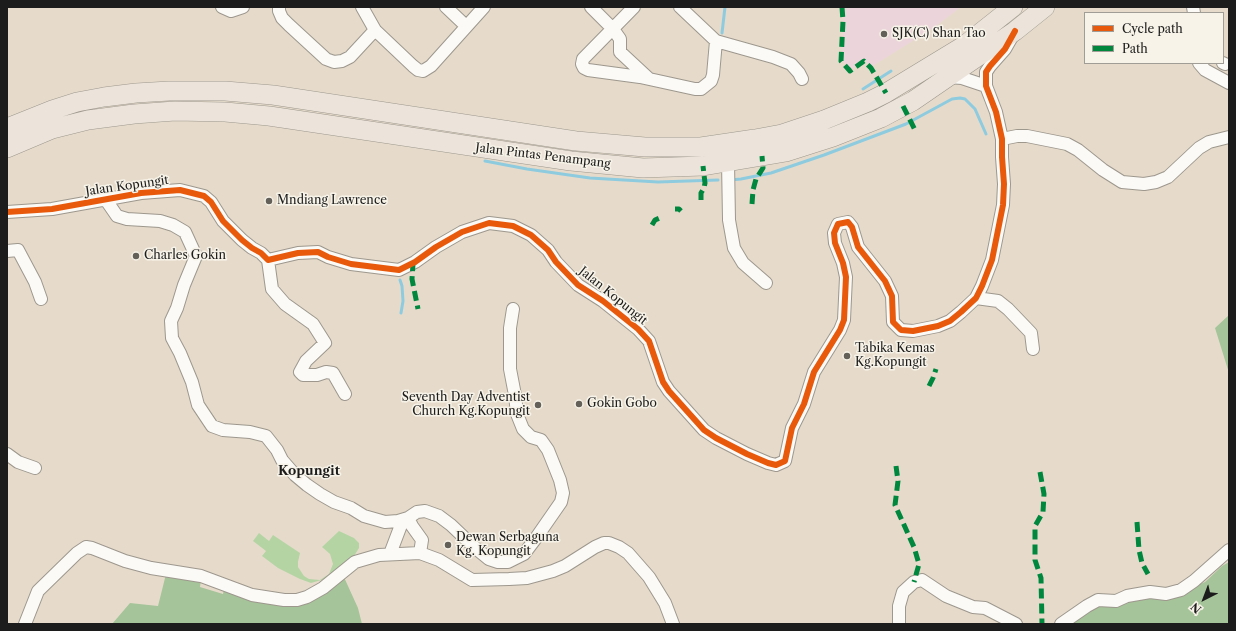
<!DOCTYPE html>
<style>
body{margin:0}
#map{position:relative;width:1236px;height:631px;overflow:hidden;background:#e6dbcb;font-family:"Libre Caslon Text",serif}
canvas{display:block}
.frame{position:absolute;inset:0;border:8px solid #1c1c1c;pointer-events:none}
.legend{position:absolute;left:1084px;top:12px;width:140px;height:52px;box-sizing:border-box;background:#f7f3e8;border:1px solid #9f9d96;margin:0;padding:5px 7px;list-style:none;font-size:12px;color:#1c1c1c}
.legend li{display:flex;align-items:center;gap:8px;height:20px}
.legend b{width:20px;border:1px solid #9f9d96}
.north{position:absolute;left:1184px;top:579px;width:40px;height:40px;-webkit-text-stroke:3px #f7f3e8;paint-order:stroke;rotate:222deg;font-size:11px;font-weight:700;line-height:16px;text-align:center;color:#1c1c1c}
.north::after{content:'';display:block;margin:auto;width:14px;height:18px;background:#1c1c1c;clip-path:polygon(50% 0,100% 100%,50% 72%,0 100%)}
</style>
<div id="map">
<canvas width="1236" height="631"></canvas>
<div class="frame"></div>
<ul class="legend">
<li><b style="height:5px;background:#e8590c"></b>Cycle path</li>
<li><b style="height:5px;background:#00873e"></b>Path</li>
</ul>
<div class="north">N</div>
</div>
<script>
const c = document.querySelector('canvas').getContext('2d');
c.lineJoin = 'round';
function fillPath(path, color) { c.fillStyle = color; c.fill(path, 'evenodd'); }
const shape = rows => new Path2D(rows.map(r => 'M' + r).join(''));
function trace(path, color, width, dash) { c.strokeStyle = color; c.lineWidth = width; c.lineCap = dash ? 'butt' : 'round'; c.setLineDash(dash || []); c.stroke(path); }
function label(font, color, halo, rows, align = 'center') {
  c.font = font + ' "Libre Caslon Text",serif'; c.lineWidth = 3; c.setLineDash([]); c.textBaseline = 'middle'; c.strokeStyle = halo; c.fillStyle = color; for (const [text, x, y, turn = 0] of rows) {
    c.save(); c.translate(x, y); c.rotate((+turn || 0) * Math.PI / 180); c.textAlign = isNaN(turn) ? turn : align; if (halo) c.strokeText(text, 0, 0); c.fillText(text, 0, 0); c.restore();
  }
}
const built = shape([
 [844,7,961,7,932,29,871,67,864,60,851,70,842,60]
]);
const green = shape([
 [339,531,354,538,359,543,359,548,354,556,325,579,311,583,300,579,278,568,262,556,266,551,253,541,259,533,269,541,273,535,300,553,298,562,298,567,304,576,309,579,320,580,329,574,333,564,330,554,322,547]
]);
const forest = shape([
 [1229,315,1229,373,1215,328],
 [1229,562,1229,624,1058,624,1102,599,1186,590,1205,582,1222,566],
 [166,574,201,580,200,587,223,594,224,589,284,602,343,575,358,608,362,624,112,624,130,603,158,606]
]);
const stream = shape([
 [722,33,725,7],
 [863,89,891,71],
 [485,161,527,169,590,178,658,182,718,180],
 [730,180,741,179,771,173,824,155,906,124,952,99,960,98,965,99,975,109,986,134],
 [400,280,402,286,403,301,401,313]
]);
const minor = shape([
 [222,7,231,11,243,7],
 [279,7,279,11,282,18,289,25,326,59,334,62,342,61,350,57,375,30],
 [362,7,375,30,413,66,418,70,423,71,431,66,484,7],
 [446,7,466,26],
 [591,7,613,29,620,39,620,52,648,78],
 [634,7,583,59,582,64,584,68,588,70,640,77,695,89,701,89,711,81,713,75,716,41,680,7],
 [1193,7,1194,13],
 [716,41,773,57,791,64,799,73,802,79],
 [1199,63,1205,70,1229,83],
 [1223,63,1225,64],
 [948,77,962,78,986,86],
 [1002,139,1017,136,1027,136,1067,144,1078,150,1103,170,1122,182,1144,184,1156,182,1168,177,1199,148,1209,142,1229,137],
 [728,162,729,220,734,248,743,263,766,283],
 [106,200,117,216,127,219,160,221,173,225,185,232,196,256,184,285,177,308,171,321,172,338,180,353,192,382,198,405,212,426,223,430,250,432,266,436,277,450,282,460,295,475,307,485,320,494,334,502,351,508,364,516,385,522,398,521,408,518,412,526,422,540,420,553],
 [7,212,52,209,141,193,180,190,204,196,211,202,223,221,242,240,252,248,261,253,268,260,298,253,318,252,328,257,351,264,399,270,415,262,436,247,462,232,489,223,513,226,531,235,548,250,556,262,578,285,603,301,638,329,649,341,663,382,669,391,704,430,716,438,747,454,768,463,776,465,785,461,792,428,804,404,814,372,840,330,844,320,846,277,843,263,835,243,834,233,838,224,848,222,852,227,858,247,885,281,892,296,893,322,901,330,913,331,938,326,950,321,961,312,976,298,982,286,992,260,1003,205,1004,184,1002,157,1002,139,996,112,986,86,986,72,990,66,1005,49,1013,35],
 [7,251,18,250,35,282,41,299],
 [268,260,272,289,285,304,313,324,325,343,306,361,300,372,303,375,317,375,326,372,333,373,345,394],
 [976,298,998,301,1008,309,1031,333,1033,349],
 [7,454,18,462,35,468],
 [408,518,417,512,425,511,439,516,451,525,473,546,489,559,498,562,508,562,524,554,536,538,561,502,563,493,560,480,548,450,541,440,531,437,523,429,517,414,515,395,510,369,510,328,513,309],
 [390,554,401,525,398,521],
 [25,624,38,591,77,553,86,547,92,548,125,561,151,568,201,576,252,595,284,600,297,600,307,597,323,588,355,562,379,555,420,553,439,560,472,580,509,579,527,578,553,571,565,566,595,547,604,543,609,543,619,547,628,553,649,577,665,603,673,624],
 [899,624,899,606,903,592,914,582,922,580,946,596,973,607,985,608,1016,624],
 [1061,624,1087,606,1098,600,1116,601,1127,596,1150,592,1166,594,1181,590,1194,581,1229,550]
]);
const primary = shape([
 [7,128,52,110,77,102,104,97,136,93,169,91,225,91,273,95,576,141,645,147,701,147,755,139,782,134,824,120,868,102,886,93,965,45,1013,7],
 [7,148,52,129,88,120,134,114,175,111,225,112,269,116,571,161,643,168,703,166,786,152,833,137,881,118,913,101,1015,31,1045,7]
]);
const quiet = shape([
 [842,7,843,21,841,61,850,71,864,61,871,68,886,93],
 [903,106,916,132],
 [701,200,701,193,704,188,705,183,703,166],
 [752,204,753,190,756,179,763,168,762,156],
 [675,209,679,209,681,211],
 [652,225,655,220,662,217],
 [415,262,413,264,412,279,418,309],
 [929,386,933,378,936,369],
 [896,466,898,481,895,505,914,547,919,564,914,582],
 [1040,472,1044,494,1043,512,1035,526,1035,560,1041,578,1042,624],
 [1137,522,1139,550,1142,563,1148,574]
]);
const cycleway = shape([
 [7,212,52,209,141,193,180,190,204,196,211,202,223,221,242,240,252,248,261,253,268,260,298,253,318,252,328,257,351,264,399,270,415,262,436,247,462,232,489,223,513,226,531,235,548,250,556,262,578,285,603,301,638,329,649,341,663,382,669,391,704,430,716,438,747,454,768,463,776,465,785,461,792,428,804,404,814,372,840,330,844,320,846,277,843,263,835,243,834,233,838,224,848,222,852,227,858,247,885,281,892,296,893,322,901,330,913,331,938,326,950,321,961,312,976,298,982,286,992,260,1003,205,1004,184,1002,157,1002,139,996,112,986,86,986,72,990,66,1005,49,1015,31]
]);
const markers = [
 [884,34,4,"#635f59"],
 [269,201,4,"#635f59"],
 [136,256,4,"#635f59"],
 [847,356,4,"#635f59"],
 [579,404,4,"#635f59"],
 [538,405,4,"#635f59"],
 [448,545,4,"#635f59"]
];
const poiNames = [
 ["SJK(C) Shan Tao",892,34],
 ["Mndiang Lawrence",277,201],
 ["Charles Gokin",144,256],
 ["Tabika Kemas",855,349],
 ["Kg.Kopungit",855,363],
 ["Seventh Day Adventist",530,398,"right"],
 ["Church Kg.Kopungit",530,412,"right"],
 ["Gokin Gobo",587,404],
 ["Dewan Serbaguna",456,538],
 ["Kg. Kopungit",456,552]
];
const streetNames = [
 ["Jalan Pintas Penampang",543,156,7],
 ["Jalan Kopungit",127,186,-8],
 ["Jalan Kopungit",613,296,39]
];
const neighbourhoodNames = [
 ["Kopungit",309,471]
];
fillPath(built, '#ebd5da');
fillPath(green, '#b5d4a4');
fillPath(forest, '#a6c49a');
trace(stream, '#8ecbdf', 3);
trace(minor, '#9d978d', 14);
trace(primary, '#9d978d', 20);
trace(minor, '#fbfaf7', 12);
trace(primary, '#ece4da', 19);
trace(quiet, '#00873e', 5, [10, 5]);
trace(cycleway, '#e8590c', 6);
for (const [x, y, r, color] of markers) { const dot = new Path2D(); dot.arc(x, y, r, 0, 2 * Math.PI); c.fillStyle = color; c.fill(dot); trace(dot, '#f7f3e8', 1.5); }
label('12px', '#1c1c1c', '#f7f3e8', poiNames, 'left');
label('12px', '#1c1c1c', '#f7f3e8', streetNames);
label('bold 13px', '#1c1c1c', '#f7f3e8', neighbourhoodNames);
</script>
